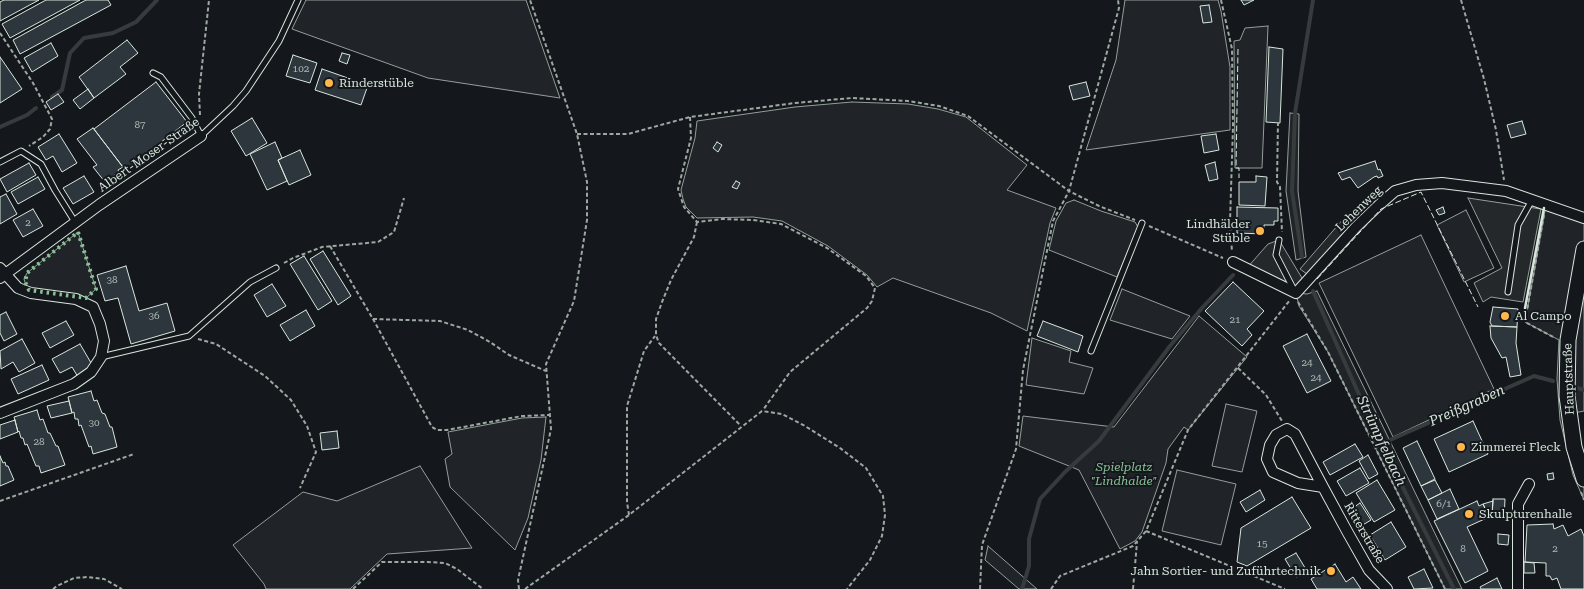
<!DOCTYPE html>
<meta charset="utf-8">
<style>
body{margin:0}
canvas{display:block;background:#14181c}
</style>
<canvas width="1584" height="589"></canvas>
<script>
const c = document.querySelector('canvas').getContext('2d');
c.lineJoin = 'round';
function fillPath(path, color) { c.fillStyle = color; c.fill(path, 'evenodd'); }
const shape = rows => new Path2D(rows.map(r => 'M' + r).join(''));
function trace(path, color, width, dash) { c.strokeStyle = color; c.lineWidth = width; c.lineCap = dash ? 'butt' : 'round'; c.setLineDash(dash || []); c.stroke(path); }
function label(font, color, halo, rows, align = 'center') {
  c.font = font + ' "Roboto Serif",serif'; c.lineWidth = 4; c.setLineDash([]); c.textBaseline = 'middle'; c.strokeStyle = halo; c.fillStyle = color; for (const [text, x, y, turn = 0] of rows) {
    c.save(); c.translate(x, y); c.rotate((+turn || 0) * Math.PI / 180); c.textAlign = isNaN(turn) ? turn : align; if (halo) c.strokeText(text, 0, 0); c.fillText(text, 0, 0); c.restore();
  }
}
const green = shape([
 [306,0,526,0,560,98,428,78,292,29,306,0],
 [1125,0,1218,0,1221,11,1230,67,1230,130,1086,150,1116,60,1125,0],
 [1268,26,1262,168,1235,168,1234,41,1240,40,1245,28,1268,26],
 [852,102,908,104,938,109,966,117,1027,165,1007,190,1056,208,1050,223,1027,331,991,313,893,278,877,287,867,275,828,246,782,221,753,217,697,218,686,207,683,199,681,190,695,138,697,121,795,107,852,102],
 [1290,113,1299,114,1298,191,1306,257,1296,260,1286,191,1290,113],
 [1074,200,1101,211,1135,222,1138,227,1117,277,1049,250,1056,221,1066,203,1074,200],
 [1546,205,1584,218,1584,411,1574,413,1584,479,1584,500,1573,475,1560,420,1557,379,1559,340,1525,322,1546,205],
 [1466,210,1494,268,1464,282,1437,225,1466,210],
 [78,232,96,289,86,298,32,292,27,289,24,279,27,273,78,232],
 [1421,235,1494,389,1393,437,1319,283,1421,235],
 [1122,289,1190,316,1172,339,1110,320,1122,289],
 [1317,291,1462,589,1445,589,1328,352,1299,306,1296,293,1307,294,1317,291],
 [1199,316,1247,357,1188,430,1184,427,1168,449,1166,463,1142,532,1135,541,1120,549,1079,470,1019,446,1023,416,1114,427,1199,316],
 [1032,338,1071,351,1069,362,1093,368,1084,394,1026,385,1032,338],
 [1226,404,1257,411,1242,472,1212,466,1226,404],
 [546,417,541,460,528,518,515,550,450,487,445,459,452,454,448,432,522,418,546,417],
 [420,466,472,548,387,554,350,589,266,589,264,584,233,545,303,492,337,501,420,466],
 [1177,470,1236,484,1221,545,1162,531,1177,470],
 [988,546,1037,589,1019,589,985,560,988,546]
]);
const parking = shape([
 [1468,198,1541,209,1523,302,1491,297,1483,302,1474,283,1502,268,1468,198],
 [1345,217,1356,227,1311,277,1300,269,1345,217],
 [1279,240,1305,283,1296,293,1246,269,1268,244,1279,240]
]);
const stream = shape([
 [52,97,62,90,70,53,84,38,113,33,136,22,157,0],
 [0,127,27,115,36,108],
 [1302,257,1292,191,1295,113,1313,0],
 [1313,291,1381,444,1454,589],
 [1574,387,1584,390],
 [1381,444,1534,376,1553,381],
 [1022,589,1029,566,1029,539,1040,499,1065,472,1099,441,1170,346,1202,308,1233,275]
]);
const building = shape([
 [4,0,39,0,0,21,0,2,4,0],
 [46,0,80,0,10,38,2,24,46,0],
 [86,0,108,0,111,5,20,54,13,40,86,0],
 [1241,0,1254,0,1244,5,1241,0],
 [1209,5,1212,22,1203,23,1200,6,1209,5],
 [127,40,138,53,120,67,126,74,94,98,79,77,127,40],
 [51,43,58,56,32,72,24,58,51,43],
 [1269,47,1283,49,1280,123,1266,122,1269,47],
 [342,53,350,55,347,64,339,61,342,53],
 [293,55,317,63,310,83,286,76,293,55],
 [0,57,22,89,0,103,0,57],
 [322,69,368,85,361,105,315,90,322,69],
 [156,82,187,122,125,170,94,129,156,82],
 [1086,82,1090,96,1073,100,1069,86,1086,82],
 [88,89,94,98,80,109,73,100,88,89],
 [58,94,64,102,51,110,46,102,58,94],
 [252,118,267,143,246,156,231,131,252,118],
 [1522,121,1526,134,1511,138,1507,125,1522,121],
 [93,128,123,167,118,170,119,172,105,182,93,167,97,165,77,139,93,128],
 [59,134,77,163,62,172,53,156,46,160,38,147,59,134],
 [1216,134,1219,150,1204,153,1201,136,1216,134],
 [275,142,282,158,278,160,287,181,267,190,250,154,275,142],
 [717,142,722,145,718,152,713,148,717,142],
 [300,150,311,175,289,185,278,160,300,150],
 [1375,161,1378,170,1380,169,1383,176,1378,178,1377,176,1374,177,1358,188,1350,177,1342,180,1338,173,1375,161],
 [1215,162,1218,179,1209,181,1205,165,1215,162],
 [29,163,36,175,7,192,0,179,29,163],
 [84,176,94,192,73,204,63,188,84,176],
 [1256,176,1267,177,1265,206,1239,205,1239,182,1256,182,1256,176],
 [38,177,45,189,18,204,11,192,38,177],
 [736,181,740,183,737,189,732,187,736,181],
 [6,194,17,214,0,224,0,197,6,194],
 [1237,207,1278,208,1278,221,1274,221,1274,225,1264,225,1264,234,1237,233,1237,207],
 [1443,207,1445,213,1439,215,1436,210,1443,207],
 [33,209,43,226,23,237,13,220,33,209],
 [323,251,351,296,338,305,310,259,323,251],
 [304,256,332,301,318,310,290,264,304,256],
 [126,266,139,311,167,303,175,331,131,344,118,298,105,301,97,275,126,266],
 [1233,282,1264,311,1247,329,1252,335,1242,346,1205,311,1233,282],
 [272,284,286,306,267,317,254,295,272,284],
 [1493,307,1518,309,1517,327,1492,326,1490,322,1493,307],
 [306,310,315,326,290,341,280,325,306,310],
 [6,312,17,334,4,341,0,333,0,315,6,312],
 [66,321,74,335,50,348,42,333,66,321],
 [1043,321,1083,336,1078,352,1037,336,1043,321],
 [1490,326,1517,327,1516,343,1521,375,1510,377,1506,357,1502,358,1491,338,1490,326],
 [1307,334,1331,381,1307,393,1283,346,1307,334],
 [22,339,35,363,19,372,13,362,1,369,0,351,22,339],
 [80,344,94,368,78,377,72,367,60,373,52,359,80,344],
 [42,365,49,380,18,394,11,379,42,365],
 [91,391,94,401,97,400,102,413,105,414,110,427,112,427,117,447,93,454,91,446,89,447,81,425,79,426,78,419,75,419,74,412,72,413,68,397,91,391],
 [69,401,72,413,51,418,47,406,69,401],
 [37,410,40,420,43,419,48,433,50,433,56,446,58,446,65,465,41,473,39,466,36,466,27,444,25,445,23,438,21,438,19,431,18,432,14,417,37,410],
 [15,420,18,432,0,439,0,425,15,420],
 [1473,421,1488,454,1449,472,1434,439,1473,421],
 [337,431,339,448,322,450,320,433,337,431],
 [1417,441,1435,479,1421,486,1403,448,1417,441],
 [1355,444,1363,457,1330,475,1323,462,1355,444],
 [1368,455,1378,474,1369,479,1359,461,1368,455],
 [0,456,3,463,5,462,6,466,8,466,14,480,0,486,0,456],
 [1360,468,1369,483,1346,496,1337,481,1360,468],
 [1553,473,1554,479,1548,480,1547,474,1553,473],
 [1377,480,1395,510,1374,522,1356,493,1377,480],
 [1435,480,1442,493,1428,500,1421,486,1435,480],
 [1450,489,1459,509,1437,519,1428,500,1450,489],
 [1260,490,1265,500,1246,512,1240,502,1260,490],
 [1292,497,1311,528,1247,566,1237,562,1241,528,1292,497],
 [1493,499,1505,499,1504,519,1492,518,1493,499],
 [1477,501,1479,506,1483,504,1489,517,1467,527,1488,571,1465,583,1434,521,1477,501],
 [1493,501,1492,515,1489,517,1483,504,1493,501],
 [1360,503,1371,520,1361,526,1350,510,1360,503],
 [1391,522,1406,547,1385,560,1370,535,1391,522],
 [1553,524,1554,529,1563,525,1568,536,1581,529,1584,536,1584,589,1561,589,1557,578,1552,580,1550,576,1546,576,1546,563,1525,562,1527,525,1553,524],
 [1498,534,1509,535,1508,545,1498,544,1498,534],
 [1296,553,1307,571,1296,577,1285,559,1296,553],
 [1524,562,1534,563,1535,573,1524,573,1524,562],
 [1335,564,1346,582,1353,577,1361,589,1317,589,1311,579,1335,564],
 [1424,569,1433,588,1414,589,1408,577,1424,569],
 [1497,578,1502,589,1481,589,1480,587,1497,578]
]);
const path = shape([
 [1221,0,1232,49,1233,126,1230,222,1232,252],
 [1461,0,1484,79,1496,130,1504,180],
 [0,33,33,83,52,119,50,129,43,137,29,146],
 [200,115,199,94,209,0],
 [690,117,691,138,678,189,684,207,697,222,722,219,753,220,781,224,827,248,866,276,875,288,872,301,867,308,790,372,763,410],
 [1278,122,1277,182,1280,187,1282,232],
 [577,134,628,134,690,117,795,103,852,98,908,101,939,106,968,116,1069,191,1099,206,1135,220],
 [1544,215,1525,322,1555,338],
 [697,222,694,237,671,280,662,302,656,319,656,335,659,343,741,426],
 [1149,226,1223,258],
 [330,246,373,319,432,427,437,430,447,430,522,416,550,415],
 [284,263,293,258,322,247,378,242,394,232,404,198],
 [1298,302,1328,352,1445,589],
 [373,319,440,321,468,330,490,342,509,355,546,371],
 [198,339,216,344,265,376,291,400,307,426,316,452,300,488],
 [1238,368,1266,395,1282,421],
 [1581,492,1584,500],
 [0,501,134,454],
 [629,515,627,502,627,406,644,351,655,336],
 [1146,531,1285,589],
 [53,589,57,586,74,578,88,577,104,579,122,589],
 [353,589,382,562,428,562,445,563,457,569,483,589],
 [519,589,518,580,551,429,546,364,574,301,587,220,587,182,577,134,530,0],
 [525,589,629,515,762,411,782,414,805,426,840,448,866,468,883,496,885,515,882,536,870,560,847,589],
 [980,589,982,545,1016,449,1023,370,1053,221,1069,191,1119,8,1118,0],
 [1051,589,1060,576,1133,546,1146,531,1188,430,1290,300],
 [1133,589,1137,542]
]);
const service = shape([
 [153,73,161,77,192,118,201,136,233,106,246,91,279,41,298,0],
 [0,162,21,151,41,164,55,190,75,222],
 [1279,240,1276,255,1295,292],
 [1508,292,1518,225,1532,200],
 [1091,351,1142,223],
 [101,357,189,336,250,282,276,268]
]);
const minor = shape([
 [1233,262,1296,293,1356,227,1379,205,1395,191,1416,185,1442,183,1506,191,1584,218],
 [0,268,18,288,31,293,76,299,93,307,100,324,104,341,101,357,91,372,74,384,0,413],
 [0,278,99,205,201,136],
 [1323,487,1298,483,1273,472,1267,459,1270,445,1276,435,1287,429,1295,434,1323,487,1348,533,1369,570,1387,589],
 [1518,589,1518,504,1529,484]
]);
const secondary = shape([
 [1584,249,1568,340,1567,396,1574,447,1584,479]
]);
const hedge = shape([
 [78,232,96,289,86,298,29,290,25,282,27,273,78,232]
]);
const fence = shape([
 [1238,49,1236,168,1239,168,1239,178],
 [1317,279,1381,209,1421,192,1478,307]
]);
const wall = shape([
 [1525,308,1544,208]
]);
const markers = [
 [329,83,5,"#ffb74d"],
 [1260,231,5,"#ffb74d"],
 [1505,316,5,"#ffb74d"],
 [1461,447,5,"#ffb74d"],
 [1469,514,5,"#ffb74d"],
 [1331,571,5,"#ffb74d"]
];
const numberNames = [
 ["102",301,69],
 ["87",140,125],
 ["2",28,223],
 ["38",112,280],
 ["36",154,316],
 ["21",1235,320],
 ["24",1307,363],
 ["24",1316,378],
 ["30",94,423],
 ["28",39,442],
 ["6/1",1444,504],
 ["15",1262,544],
 ["8",1463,549],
 ["2",1555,549]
];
const poiNames = [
 ["Rinderstüble",339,83],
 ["Lindhälder",1250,224,"right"],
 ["Stüble",1250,238,"right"],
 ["Al Campo",1515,316],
 ["Zimmerei Fleck",1471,447],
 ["Skulpturenhalle",1479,514],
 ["Jahn Sortier- und Zuführtechnik",1321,571,"right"]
];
const streetNames = [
 ["Albert-Moser-Straße",149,155,-35],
 ["Lehenweg",1359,209,-44],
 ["Hauptstraße",1569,379,-92],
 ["Ritterstraße",1364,533,60]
];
const parkNames = [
 ["Spielplatz",1124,467],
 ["\"Lindhalde\"",1124,481]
];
const waterNames = [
 ["Preißgraben",1467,406,-24],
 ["Strümpfelbach",1381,441,65]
];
fillPath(green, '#202428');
trace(green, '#939e99', 1);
fillPath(parking, '#24282b');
trace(parking, '#939e99', 1);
trace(stream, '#363b3e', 4);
fillPath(building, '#2c363c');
trace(building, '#d8e6dc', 1);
trace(service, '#d8e6dc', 7);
trace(minor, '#d8e6dc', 12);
trace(secondary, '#d8e6dc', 17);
trace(path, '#9da8a2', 2, [4, 2.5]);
trace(service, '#14181c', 5);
trace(minor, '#14181c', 10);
trace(secondary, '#14181c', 15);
trace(hedge, '#8ac095', 4, [2.5, 4]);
trace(fence, '#d8e6dc', 1, [6, 2.5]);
trace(wall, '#d8e6dc', 2.5);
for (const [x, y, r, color] of markers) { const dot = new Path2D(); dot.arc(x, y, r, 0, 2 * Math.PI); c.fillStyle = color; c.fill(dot); trace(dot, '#14181c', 2); }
label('10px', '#adbab4', null, numberNames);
label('12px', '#d8e6dc', '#14181c', poiNames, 'left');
label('12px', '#d8e6dc', '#14181c', streetNames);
label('italic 12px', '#8ac095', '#14181c', parkNames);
label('italic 14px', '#d8e6dc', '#14181c', waterNames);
</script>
